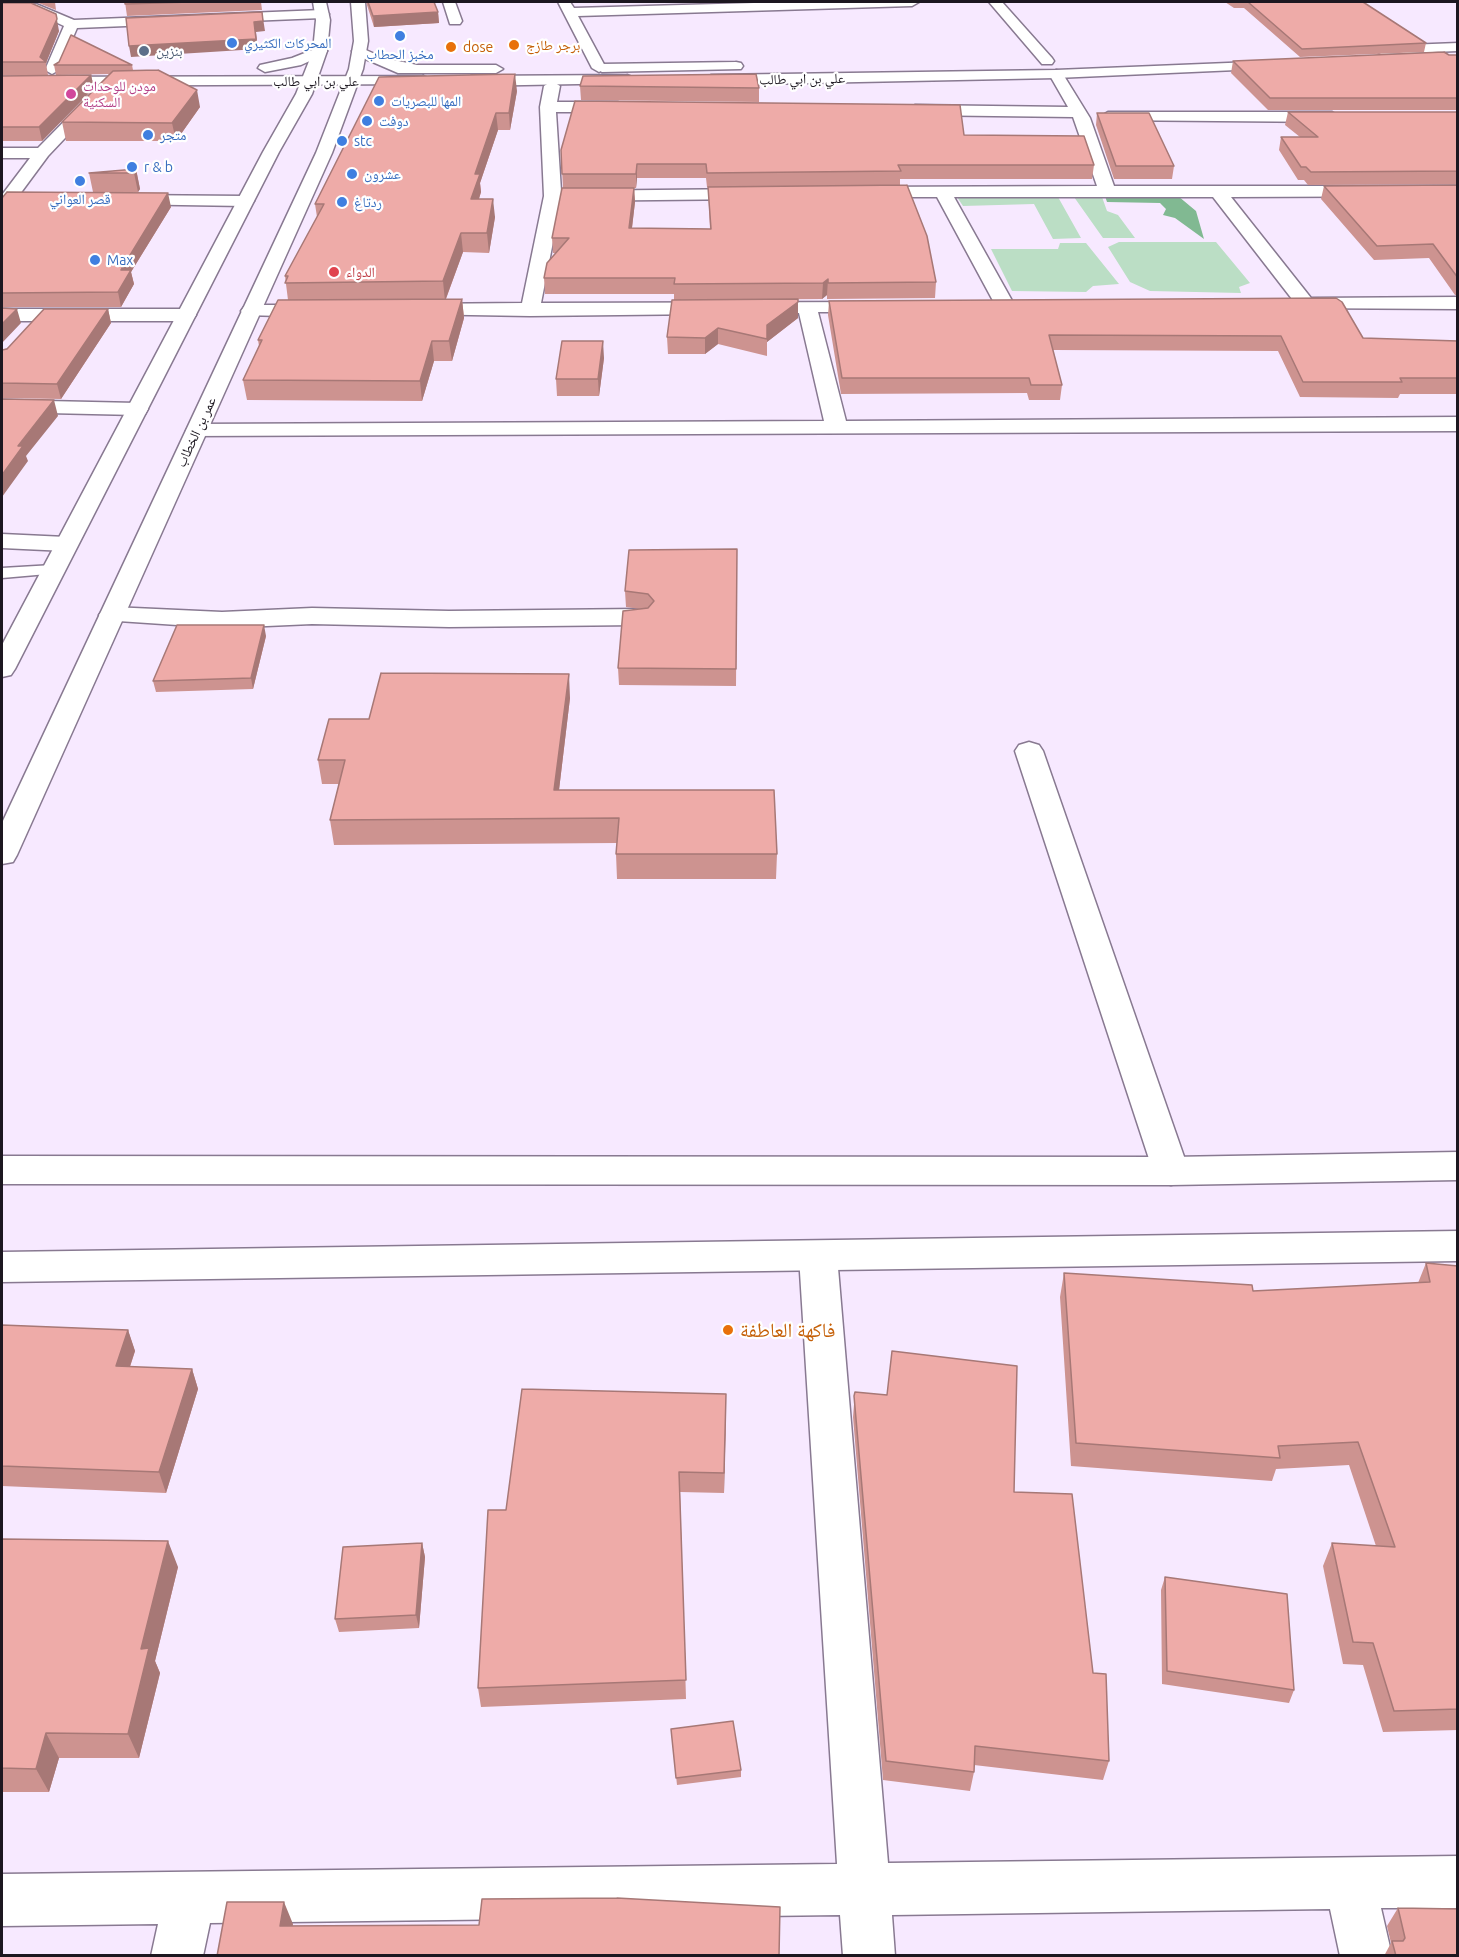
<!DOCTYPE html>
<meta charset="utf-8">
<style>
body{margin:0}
#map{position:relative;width:1459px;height:1957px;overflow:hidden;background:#f7e9ff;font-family:Ubuntu,sans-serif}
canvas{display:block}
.frame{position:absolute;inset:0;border:3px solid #1c1720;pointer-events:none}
</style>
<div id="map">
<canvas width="1459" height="1957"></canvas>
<div class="frame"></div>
</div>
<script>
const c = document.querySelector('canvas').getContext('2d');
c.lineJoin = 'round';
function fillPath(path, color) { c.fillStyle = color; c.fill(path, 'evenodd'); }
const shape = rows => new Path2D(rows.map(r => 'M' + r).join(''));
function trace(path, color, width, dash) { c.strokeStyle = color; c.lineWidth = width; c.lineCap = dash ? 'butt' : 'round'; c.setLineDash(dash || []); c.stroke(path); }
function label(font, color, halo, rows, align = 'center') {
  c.font = font + ' Ubuntu,"Noto Naskh Arabic",sans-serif'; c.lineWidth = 4.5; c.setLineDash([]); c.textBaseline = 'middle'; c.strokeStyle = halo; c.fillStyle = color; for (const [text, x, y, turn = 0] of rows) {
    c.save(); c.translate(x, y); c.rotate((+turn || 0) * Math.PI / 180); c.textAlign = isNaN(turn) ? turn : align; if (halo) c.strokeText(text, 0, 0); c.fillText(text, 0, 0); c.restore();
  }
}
const green = shape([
 [957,197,1058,197,1081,238,1053,239,1034,204,963,206],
 [1074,197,1102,197,1107,211,1118,215,1135,238,1103,238],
 [1119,242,1216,242,1250,283,1239,287,1241,293,1150,291,1130,282,1108,247],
 [1060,243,1086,243,1119,284,1093,286,1086,292,1012,291,991,249,1058,249]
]);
const forest = shape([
 [1105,196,1178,196,1196,211,1204,239,1175,218,1163,215,1166,209,1160,203,1107,202]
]);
const service = shape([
 [53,565,61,570,59,573,2,578,2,568,53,565]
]);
const minor = shape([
 [443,2,455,2,462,21,460,24,450,24,443,2],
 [558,2,570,2,574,8,790,2,919,2,912,6,578,16,606,68,599,72,592,68,558,2],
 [989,2,1002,2,1052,58,1054,61,1052,64,1042,64,989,2],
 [36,4,74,20,322,10,329,14,322,18,77,28,59,70,52,74,45,70,64,26,34,12,2,13,2,5,36,4],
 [1056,70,1061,71,1090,118,1114,186,1458,186,1458,196,1231,197,1311,298,1458,297,1458,309,1290,308,1287,304,1292,299,1213,197,954,197,1015,306,1012,310,998,310,937,197,864,197,855,192,864,187,1097,186,1073,117,915,115,907,110,915,105,1068,107,1049,74,1056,70],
 [552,81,560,86,557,102,618,102,626,107,618,112,556,112,561,191,752,189,761,194,752,199,561,201,541,303,880,302,883,306,873,312,818,312,846,421,1458,417,1458,431,189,436,186,431,189,426,197,424,824,421,799,313,530,316,411,314,408,310,411,306,418,304,522,303,544,196,540,107,544,86,552,81],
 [95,93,103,98,100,101,48,156,14,202,2,202,2,195,30,158,2,158,2,148,38,148,90,95,95,93],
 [1108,112,1332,112,1340,117,1332,122,1102,120,1100,117,1108,112],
 [123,195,245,196,254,201,245,206,117,204,114,200,117,196,123,195],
 [251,305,318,305,328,311,318,317,244,315,241,311,244,307,251,305],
 [2,309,186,309,193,311,196,315,193,319,186,321,2,321,2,309],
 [2,400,137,403,145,404,148,409,145,414,137,415,2,412,2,400],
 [2,534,66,537,75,539,78,544,75,549,66,551,2,548,2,534],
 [112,607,222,612,312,608,449,611,639,609,648,612,652,617,648,622,639,625,449,627,312,624,222,628,103,620,99,615,103,610,112,607],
 [1029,742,1039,745,1043,751,1189,1171,1184,1181,1171,1185,1158,1181,1153,1171,1015,751,1019,745,1029,742],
 [818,1241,832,1245,837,1256,888,1863,1458,1856,1458,1908,1381,1908,1392,1956,1340,1956,1330,1909,892,1915,895,1956,843,1956,840,1915,210,1923,203,1956,151,1956,158,1924,2,1926,2,1874,837,1864,799,1256,804,1245,818,1241]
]);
const tertiary = shape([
 [313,2,326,2,330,20,327,51,312,94,279,152,15,669,11,675,2,677,2,645,263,152,296,94,313,51,316,20,313,2],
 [351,2,365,2,368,41,363,69,332,153,17,855,13,862,2,864,2,823,316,153,349,69,354,41,351,2],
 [1458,1152,1458,1180,1171,1185,2,1184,2,1156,1171,1157,1458,1152],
 [1458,1231,1458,1261,2,1282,2,1252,1458,1231]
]);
const secondary = shape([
 [1458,43,1458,51,1381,54,1374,50,1381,46,1458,43],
 [320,47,327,51,325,54,301,65,265,72,258,68,260,65,292,58,320,47],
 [359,47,384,58,417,65,496,65,503,69,496,73,398,73,354,54,352,51,359,47],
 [1277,61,1282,62,1284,65,1282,68,1056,78,711,85,703,80,711,75,1056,70,1277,61],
 [736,62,741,63,743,66,741,69,602,72,595,68,602,64,736,62],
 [627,75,632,77,635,80,632,83,471,86,463,81,471,76,627,75],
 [423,76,428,78,431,81,428,84,2,86,2,77,423,76]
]);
const wall = shape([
 [2,2,55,2,56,10,36,2,25,3,59,31,46,63,48,75,2,75,2,76,91,75,94,88,42,141,2,141],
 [125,2,261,2,262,10,127,16],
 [366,2,434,2,438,12,439,23,374,27],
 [1225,2,1363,2,1426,43,1424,52,1300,57,1244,8,1234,8],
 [1449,55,1458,55,1458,110,1268,110,1231,73,1233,61],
 [54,65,132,65,133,70,200,107,176,141,66,141,62,122,109,74,56,75],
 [580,86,759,88,759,102,581,100],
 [517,91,510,130,498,130,480,183,481,192,479,199,495,217,489,253,463,252,446,299,462,299,464,318,452,361,434,361,422,401,247,400,243,380,259,346,258,340,288,300,285,276,317,217,315,204],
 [1288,112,1458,112,1458,184,1308,185,1304,180,1298,180,1279,150,1281,137,1300,137,1285,125],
 [1097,113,1174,166,1172,179,1114,179,1096,125],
 [964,135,1094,165,1092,179,900,179,900,185,936,282,935,298,827,299,827,295,822,299,674,300,674,294,545,294,544,278,555,253,553,253,552,238,563,188,561,150],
 [637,178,706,178,707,187,708,187,710,229,632,228,635,202,634,188,636,188],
 [136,169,140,189,138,192,93,192,89,173],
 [1458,185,1458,295,1455,295,1429,258,1374,260,1321,199,1324,186],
 [2,198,171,207,131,272,134,284,121,307,2,307],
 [829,301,1363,338,1458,341,1458,394,1400,394,1398,398,1300,397,1278,351,1053,350,1062,385,1060,400,1029,400,1027,393,841,394,828,315],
 [798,302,798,318,767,342,767,356,718,344,705,354,668,354,667,337],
 [108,309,111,323,61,399,2,398,2,350],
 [604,358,599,396,557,396,556,379],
 [737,549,736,686,619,685,618,668,640,609,626,607,625,591],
 [266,636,253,689,156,692,153,681],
 [570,698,559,790,777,854,776,879,617,879,616,854,617,843,334,845,330,820,339,784,322,784,318,760,369,719],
 [1426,1263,1458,1266,1458,1730,1383,1732,1363,1665,1343,1664,1323,1566,1332,1543,1376,1546,1349,1465,1276,1469,1272,1481,1071,1466,1060,1297,1064,1273,1253,1291,1418,1283],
 [2,1325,128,1330,135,1351,130,1367,192,1369,198,1389,166,1493,2,1486],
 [855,1392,1014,1492,1093,1673,1109,1761,1103,1780,974,1765,974,1772,970,1791,883,1780,853,1417],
 [726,1394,724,1493,680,1492,686,1699,481,1707,478,1688,506,1510],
 [2,1539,178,1567,155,1661,160,1673,139,1758,59,1758,49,1792,2,1792],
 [422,1543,425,1557,419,1628,339,1632,335,1619],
 [1165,1577,1294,1690,1289,1703,1162,1684,1161,1590],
 [671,1729,741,1770,741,1777,677,1785],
 [1398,1908,1458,1956,1384,1956,1391,1943,1387,1926]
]);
const shadedWall = shape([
 [2,2,36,2,2,5],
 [262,12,265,31,256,32,258,49,131,57,129,46],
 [438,12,439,23,374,27,373,16],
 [56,14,59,31,46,63,40,57],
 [515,74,517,91,510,130,509,113],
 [91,75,94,88,42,141,39,127],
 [197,90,200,107,176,141,172,123],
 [496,113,498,130,480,183,481,192,473,217,471,199,475,174],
 [637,164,637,178,636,188,636,174],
 [136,169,140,189,138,192,134,173],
 [634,188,635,202,630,244,629,228],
 [168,193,171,207,131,272,134,284,121,307,118,292,121,270],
 [493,199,495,217,489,253,487,233],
 [461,233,463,252,445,301,443,281],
 [828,279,827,295,822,299,823,283],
 [462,299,464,318,452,361,449,341],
 [798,302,798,318,767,342,767,325],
 [17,309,21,323,2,343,2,324],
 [108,309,111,323,61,399,57,384],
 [718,328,718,344,705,354,705,338],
 [432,341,434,361,422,401,420,381],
 [603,341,604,358,599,396,598,379],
 [54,400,58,416,26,456,28,461,2,497,2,475,18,446],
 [264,625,266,636,253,689,251,678],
 [569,674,570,698,556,815,554,790],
 [128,1330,135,1351,123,1387,116,1366],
 [192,1369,198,1389,166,1493,159,1472],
 [726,1394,726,1415,724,1493,724,1473],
 [168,1541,178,1567,155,1661,160,1673,139,1758,128,1734,141,1649],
 [422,1543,425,1557,419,1628,416,1615],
 [46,1733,59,1758,49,1792,36,1769],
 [284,1902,293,1924,289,1948,280,1926]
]);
const building = shape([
 [125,2,190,2,125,4,125,2],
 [368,2,434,2,438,12,373,16,368,2],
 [1248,2,1363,2,1426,43,1302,49,1248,2],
 [2,3,31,3,56,14,57,19,40,57,46,62,2,62,2,3],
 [262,12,263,21,254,22,256,39,129,46,126,18,262,12],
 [71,35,132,65,54,65,59,62,71,35],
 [1444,52,1449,55,1458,55,1458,98,1270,98,1233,61,1444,52],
 [158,70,197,90,172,123,62,122,113,71,158,70],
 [515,74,509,113,496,113,475,174,480,174,471,199,493,199,487,233,461,233,443,281,285,283,288,276,285,276,324,204,315,204,379,77,515,74],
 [756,74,759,88,580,86,583,76,756,74],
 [91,75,39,127,2,127,2,76,91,75],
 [575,101,960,105,964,135,1084,136,1094,165,898,165,901,171,707,173,706,164,637,164,636,174,562,174,561,150,575,101],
 [1288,112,1458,112,1458,171,1311,172,1306,167,1301,167,1281,137,1318,137,1288,112],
 [1097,113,1149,113,1174,166,1116,166,1097,113],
 [136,169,134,173,89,173,136,169],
 [907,185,927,236,936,282,828,283,828,279,823,283,674,284,675,278,544,278,547,263,569,238,552,238,562,188,634,188,629,228,711,229,708,187,907,185],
 [1458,185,1458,278,1433,244,1377,246,1324,186,1458,185],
 [7,192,168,193,121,270,131,270,118,292,2,293,2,198,7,192],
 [1336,298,1342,302,1363,338,1458,341,1458,378,1400,378,1402,382,1303,382,1281,336,1049,335,1062,385,1031,385,1029,378,842,378,829,301,1336,298],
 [462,299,449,341,432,341,420,381,243,380,262,340,258,340,278,300,462,299],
 [798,299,798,302,767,325,767,339,718,328,705,338,667,337,672,300,798,299],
 [2,308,17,309,2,324,2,308],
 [44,309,108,309,57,384,2,383,2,350,7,349,44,309],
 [562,341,603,341,598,379,556,379,562,341],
 [2,399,54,400,18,446,23,446,2,475,2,399],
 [737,549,736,669,618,668,623,611,648,608,654,601,648,594,625,591,629,550,737,549],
 [177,625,264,625,251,678,153,681,177,625],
 [381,673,569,674,554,790,774,790,777,854,616,854,619,818,330,820,345,760,318,760,329,719,369,719,381,673],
 [1426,1263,1458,1266,1458,1709,1394,1711,1373,1643,1353,1642,1332,1543,1395,1547,1358,1442,1278,1446,1280,1458,1076,1443,1064,1273,1252,1285,1253,1291,1430,1282,1426,1263],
 [2,1325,128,1330,116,1366,192,1369,159,1472,2,1466,2,1325],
 [892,1351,1017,1366,1014,1492,1072,1494,1093,1673,1106,1674,1109,1761,975,1746,974,1772,886,1761,854,1396,855,1392,887,1395,892,1351],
 [522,1389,726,1394,724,1473,679,1472,686,1680,478,1688,488,1510,506,1510,522,1389],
 [2,1539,168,1541,141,1649,149,1648,128,1734,46,1733,36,1769,2,1768,2,1539],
 [422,1543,416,1615,335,1619,343,1547,422,1543],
 [1165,1577,1287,1594,1294,1690,1167,1671,1165,1577],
 [733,1721,741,1770,676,1778,671,1729,733,1721],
 [617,1898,780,1907,779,1956,217,1956,227,1902,284,1902,280,1926,479,1925,482,1899,617,1898],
 [1398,1908,1458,1909,1458,1956,1396,1956,1392,1941,1403,1941,1405,1938,1398,1908]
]);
const markers = [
 [400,36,6,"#3f7fe0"],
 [232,43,6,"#3f7fe0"],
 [514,45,6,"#e8710a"],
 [451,47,6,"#e8710a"],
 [144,51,6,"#5c6f8a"],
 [71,94,6,"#d1479c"],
 [379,101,6,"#3f7fe0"],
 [367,121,6,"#3f7fe0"],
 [148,135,6,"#3f7fe0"],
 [342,141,6,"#3f7fe0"],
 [132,167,6,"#3f7fe0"],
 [352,174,6,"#3f7fe0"],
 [80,181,6,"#3f7fe0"],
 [342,202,6,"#3f7fe0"],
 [95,260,6,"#3f7fe0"],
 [334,272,6,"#e0444e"],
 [728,1330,6,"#e8710a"]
];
const farShopnames = [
 ["المحركات الكثيري",244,43],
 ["مخبز الحطاب",400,54,"center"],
 ["المها للبصريات",391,101],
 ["دوفت",379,121],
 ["متجر",160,135],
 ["stc",354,141],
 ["r & b",144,167],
 ["عشرون",364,174],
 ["قصر العواني",80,199,"center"],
 ["ردتاغ",354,202],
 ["Max",107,260]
];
const farFoodnames = [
 ["برجر طازج",526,45],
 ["dose",463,47]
];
const farServicenames = [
 ["بنزين",156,51]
];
const farStreetnames = [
 ["علي بن ابي طالب",802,79,-1],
 ["علي بن ابي طالب",316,81],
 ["عمر بن الخطاب",196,432,-65]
];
const farHotelnames = [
 ["مودن للوحدات",83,86],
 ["السكنية",83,102]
];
const farHealthnames = [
 ["الدواء",346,272]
];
const nearFoodnames = [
 ["فاكهة العاطفة",740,1330]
];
fillPath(green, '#bbdec5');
fillPath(forest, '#81b992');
trace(service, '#887991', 3);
trace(minor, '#887991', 3);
trace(tertiary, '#887991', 3);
trace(secondary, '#887991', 3);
fillPath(service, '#fff');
fillPath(minor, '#fff');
fillPath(tertiary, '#fff');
fillPath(secondary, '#fff');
fillPath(wall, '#cd9390');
fillPath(shadedWall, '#a77876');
fillPath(building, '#eeaba8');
trace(building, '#a77876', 1.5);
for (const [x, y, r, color] of markers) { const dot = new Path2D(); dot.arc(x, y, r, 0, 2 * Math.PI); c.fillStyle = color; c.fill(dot); trace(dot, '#fff', 2); }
label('14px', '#366cbe', '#fff', farShopnames, 'left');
label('14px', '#c56008', '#fff', farFoodnames, 'left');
label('14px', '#4e5e75', '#fff', farServicenames, 'left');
label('14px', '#1c1720', '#fff', farStreetnames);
label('14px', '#b23c85', '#fff', farHotelnames, 'left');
label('14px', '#be3a42', '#fff', farHealthnames, 'left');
label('20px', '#c56008', '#fff', nearFoodnames, 'left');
</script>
